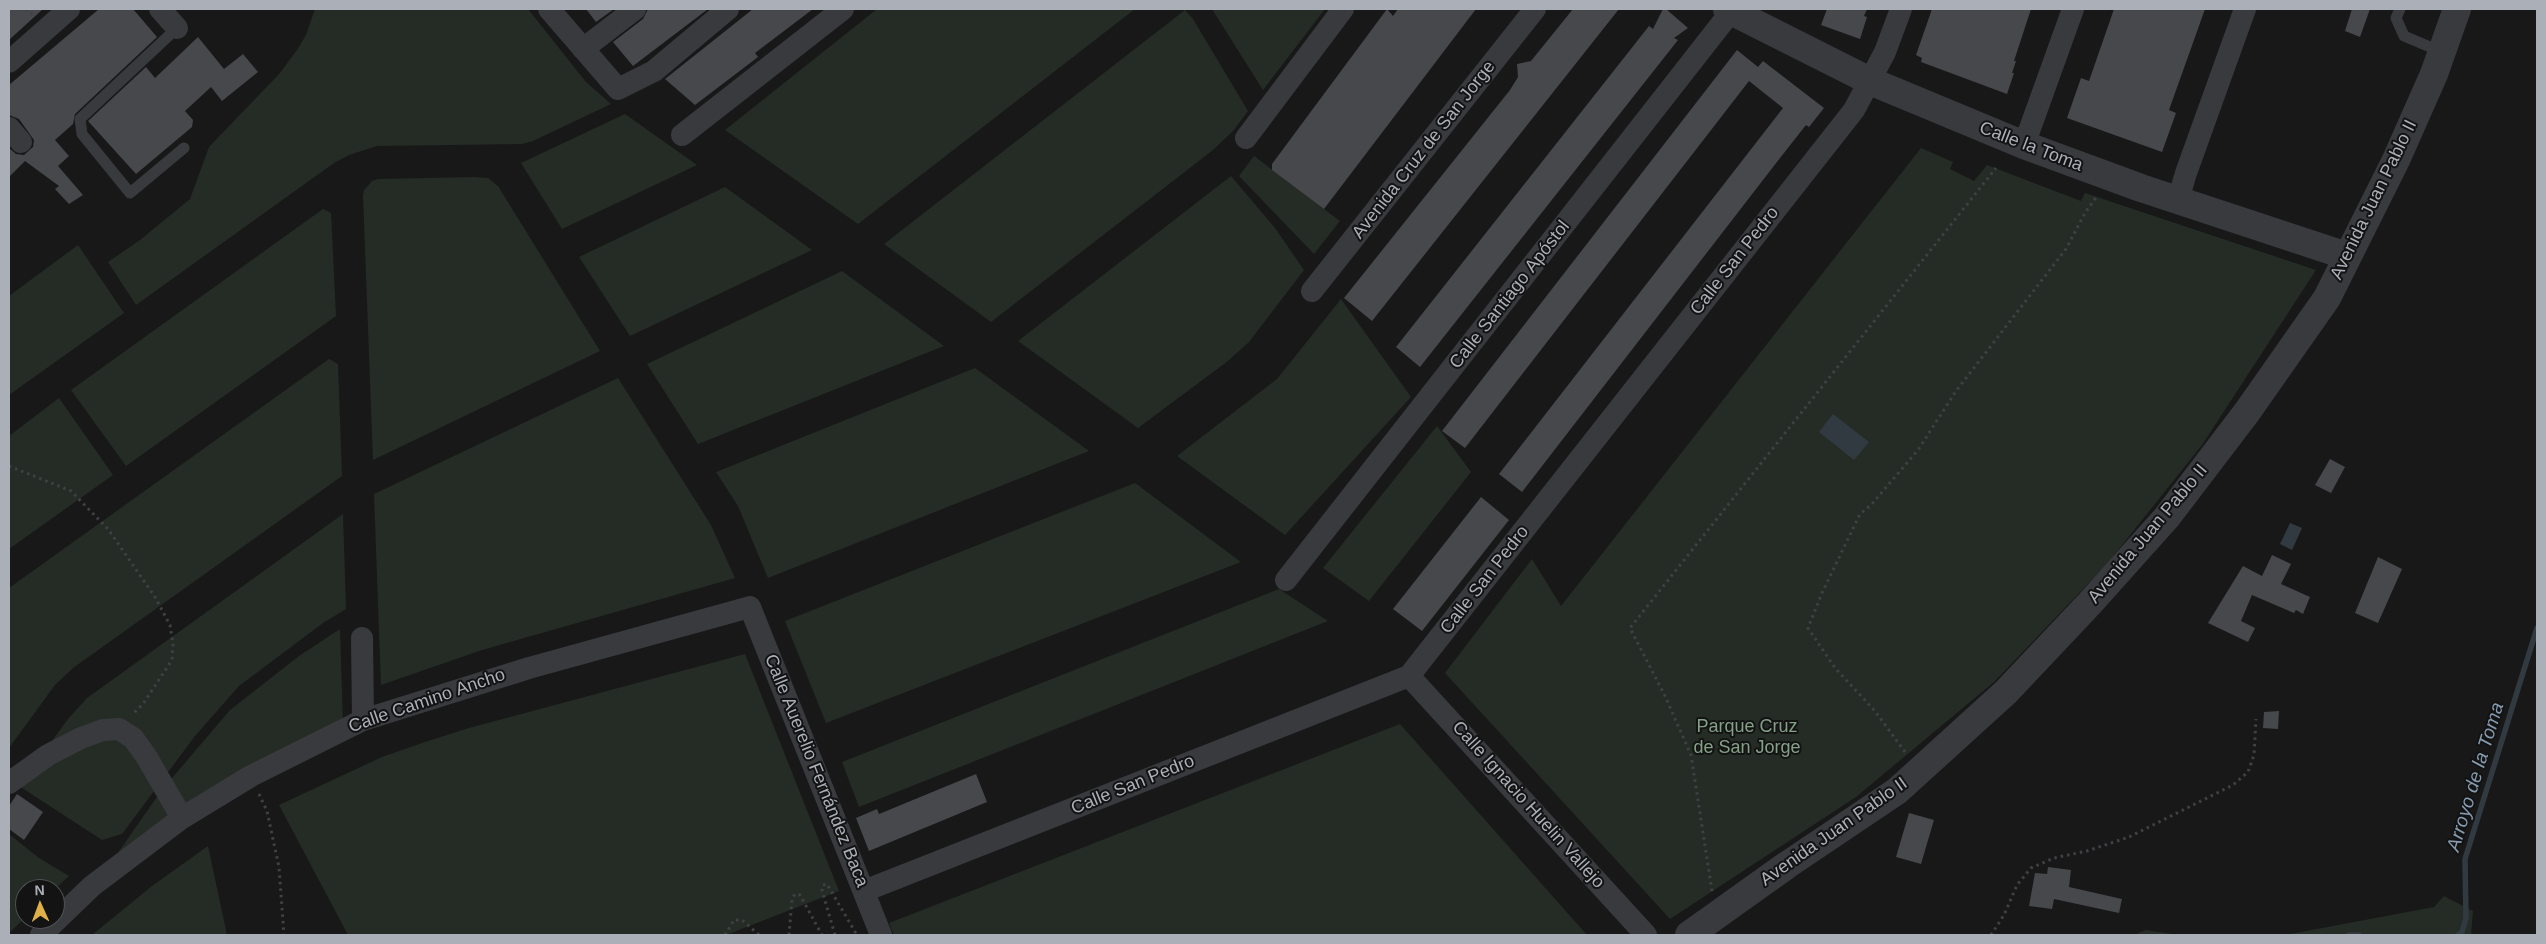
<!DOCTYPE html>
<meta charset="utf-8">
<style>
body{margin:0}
#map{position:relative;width:2546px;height:944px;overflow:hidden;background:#181819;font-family:Helvetica,sans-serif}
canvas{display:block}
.frame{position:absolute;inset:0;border:10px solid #abafb8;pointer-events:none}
.north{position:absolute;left:15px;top:879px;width:50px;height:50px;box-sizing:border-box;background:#131314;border:1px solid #505156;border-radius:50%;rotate:358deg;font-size:14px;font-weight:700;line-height:20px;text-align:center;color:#abafb8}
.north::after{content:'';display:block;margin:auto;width:18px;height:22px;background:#e1af48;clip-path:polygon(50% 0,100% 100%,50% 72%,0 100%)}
</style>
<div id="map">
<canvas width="2546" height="944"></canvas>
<div class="frame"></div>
<div class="north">N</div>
</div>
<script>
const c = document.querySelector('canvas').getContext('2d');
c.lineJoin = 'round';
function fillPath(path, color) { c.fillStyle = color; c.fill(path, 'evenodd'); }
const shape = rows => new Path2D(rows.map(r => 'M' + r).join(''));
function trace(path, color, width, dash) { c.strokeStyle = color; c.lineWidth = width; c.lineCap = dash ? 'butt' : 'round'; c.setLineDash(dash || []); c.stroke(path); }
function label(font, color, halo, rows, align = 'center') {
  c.font = font + ' Helvetica,sans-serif'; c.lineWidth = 4; c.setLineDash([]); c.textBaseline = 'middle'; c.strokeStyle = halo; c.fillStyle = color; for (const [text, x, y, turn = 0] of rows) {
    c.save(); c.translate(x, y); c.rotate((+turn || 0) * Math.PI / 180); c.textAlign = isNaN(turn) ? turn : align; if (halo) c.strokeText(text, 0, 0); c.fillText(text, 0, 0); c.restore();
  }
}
const green = shape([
 [315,9,528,9,586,82,611,104,533,141,522,144,377,146,349,155,334,163,136,305,108,262,140,240,190,199,209,147,280,73,297,50,306,35],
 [877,9,1135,9,858,224,725,130],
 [1212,9,1325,9,1263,90],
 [1185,10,1193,19,1248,111,1233,131,1213,150,991,322,884,244],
 [625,114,697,165,562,229,521,163],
 [1921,148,1953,162,1950,169,1974,181,1987,165,2081,201,2085,193,2316,270,2202,445,2107,564,1994,682,1856,797,1670,919,1445,673,1532,559,1561,606],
 [1254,156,1340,221,1314,254,1239,176],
 [1231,176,1275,228,1304,270,1249,342,1228,361,1138,428,1018,341],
 [474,177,488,178,498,186,600,351,373,460,363,196,364,190,372,181,378,179],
 [725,187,812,250,630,336,579,257],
 [323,209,331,213,336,316,126,466,71,390],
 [78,245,124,313,9,395,9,296],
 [842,271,944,346,698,444,647,364],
 [1341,299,1411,397,1285,535,1177,456,1277,379],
 [329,359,338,364,342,476,73,668,55,685,9,748,9,588],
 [975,368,1089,451,768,578,738,506,716,472],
 [618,378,711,525,735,578,482,650,381,685,374,494],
 [59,398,113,475,9,549,9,436],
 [1437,426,1471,472,1369,601,1323,568],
 [1135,483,1241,562,826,723,785,621],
 [343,514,346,609,323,623,239,686,195,736,122,834,102,840,19,786,68,719,87,698],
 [1279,589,1328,621,859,807,842,762],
 [340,629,343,725,113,860,161,791,230,710,299,656],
 [745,654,839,891,726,935,348,935,279,805,382,757,425,742,469,728],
 [1400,724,1587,935,894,935,889,923],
 [9,834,39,858,69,876,55,889,25,889,25,918,9,933],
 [208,846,227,935,92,935,152,886],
 [2444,896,2473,911,2471,935,2285,935,2434,907],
 [2146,930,2172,934,2174,935,2134,935]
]);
const water = shape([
 [1833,414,1869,442,1854,460,1819,432],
 [2290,523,2302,528,2292,550,2280,544]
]);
const stream = shape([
 [2349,935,2359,935],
 [2458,935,2462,932,2466,918,2465,859,2537,628]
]);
const building = shape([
 [9,9,43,9,9,40],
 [99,9,133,9,157,37,75,114,73,124,55,140,69,156,58,166,83,195,69,204,55,189,59,186,25,161,9,177,9,148,16,154,24,155,33,147,34,140,19,119,9,115,9,85],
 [586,9,614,9,596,22],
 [648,9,708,9,633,66,613,42,643,19],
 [753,9,813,9,755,53,758,57,695,105,665,79],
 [1387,9,1393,16,1398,9,1476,9,1324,209,1272,170,1272,164],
 [1573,9,1619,9,1372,321,1344,298,1510,90,1518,77,1517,64,1531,61],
 [1663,9,1666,9,1688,28,1674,38,1678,40,1420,367,1396,347,1649,26,1653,29],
 [1827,9,1867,9,1864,16,1867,17,1860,39,1821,25],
 [1932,9,2031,9,2014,61,2016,61,2012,73,2014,73,2007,94,1921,62,1922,58,1916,55],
 [2114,9,2205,9,2169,110,2176,113,2162,152,2067,118,2081,78,2089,81],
 [2352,9,2370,9,2360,37,2345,31],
 [198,37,224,69,243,54,258,72,222,101,211,87,185,111,193,120,192,127,136,174,88,121,146,67,155,78],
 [1737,50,1758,67,1763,61,1824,108,1809,127,1806,125,1780,158,1522,492,1499,474,1783,108,1749,81,1465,448,1442,431],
 [2330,459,2345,467,2331,493,2315,485],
 [1481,497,1509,520,1422,631,1393,609],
 [2272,555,2291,564,2281,584,2310,597,2303,614,2296,610,2294,613,2252,595,2241,621,2255,628,2248,642,2208,623,2243,566,2262,576],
 [2378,557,2402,569,2378,623,2355,613],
 [2279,711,2278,729,2263,728,2264,712],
 [976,774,987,802,869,851,856,818,877,809,879,814],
 [17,794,43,812,24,840,9,829,9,806],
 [1909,813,1934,820,1921,864,1896,857],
 [2048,867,2071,870,2069,887,2122,899,2119,913,2054,899,2052,909,2029,906,2035,873,2047,874]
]);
const path = shape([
 [26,9,31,14,33,12],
 [9,466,71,491,108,529,155,597,170,625,173,644,172,660,143,704,133,714],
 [1905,752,1875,711,1835,668,1808,628,1822,593,1860,514,1871,505,1918,450,1956,391,2066,249,2085,213,2097,196],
 [259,794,267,811,279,867,284,935],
 [1712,891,1691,755,1665,696,1630,628,1996,168],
 [725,935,734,920,742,920,759,935],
 [789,935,792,899,795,894,800,895,822,935],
 [835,935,822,890,823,885,827,884,857,935],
 [1991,935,2004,915,2017,885,2031,868,2054,858,2087,851,2129,837,2233,785,2248,772,2254,755,2256,719]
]);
const service = shape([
 [2400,9,2396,18,2404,36,2442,52],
 [177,28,80,119,82,134,130,193,184,148]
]);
const minor = shape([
 [160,9,177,28],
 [549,9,618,89,654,71,728,9],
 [583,49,635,9],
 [9,62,69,9],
 [9,128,21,142],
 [682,135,843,9],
 [1246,138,1343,9],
 [2024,145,2073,9],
 [2178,200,2186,173,2245,9],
 [1312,291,1535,9],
 [1286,580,1733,9],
 [362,638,363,720],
 [1409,676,1646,935],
 [9,783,48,755,81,738,103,730,119,729,133,738,146,756,182,818],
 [864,891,1409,676,1854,110,1885,52,1901,9],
 [41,935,92,886,182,818,251,776,363,720,529,668,750,607,881,935]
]);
const tertiary = shape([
 [1727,9,1870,81,2024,145,2141,188,2347,256],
 [1689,935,1787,865,1897,791,2006,692,2090,603,2167,517,2247,412,2327,298,2396,160,2434,74,2457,9]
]);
const streetNames = [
 ["Calle la Toma",2031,147,21],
 ["Avenida Cruz de San Jorge",1424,150,-52],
 ["Avenida Juan Pablo II",2374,200,-64],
 ["Calle San Pedro",1735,261,-52],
 ["Calle Santiago Apóstol",1510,295,-52],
 ["Avenida Juan Pablo II",2148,534,-50],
 ["Calle San Pedro",1485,580,-52],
 ["Calle Camino Ancho",427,701,-19],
 ["Calle Auerelio Fernández Baca",816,771,68],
 ["Calle San Pedro",1133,785,-22],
 ["Calle Ignacio Huelin Vallejo",1528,805,48],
 ["Avenida Juan Pablo II",1834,832,-35]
];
const parkNames = [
 ["Parque Cruz",1747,727],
 ["de San Jorge",1747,748]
];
const waterNames = [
 ["Arroyo de la Toma",2476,777,-73]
];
fillPath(green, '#242c25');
fillPath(water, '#323a41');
trace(stream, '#323a41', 5.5);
fillPath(building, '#47484c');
trace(path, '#3f4145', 3, [2.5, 4]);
trace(service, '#393a3e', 11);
trace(minor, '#393a3e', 22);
trace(tertiary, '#393a3e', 28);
label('18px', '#abafb8', '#131314', streetNames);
label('18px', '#84a186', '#131314', parkNames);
label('italic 19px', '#869baf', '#131314', waterNames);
</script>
